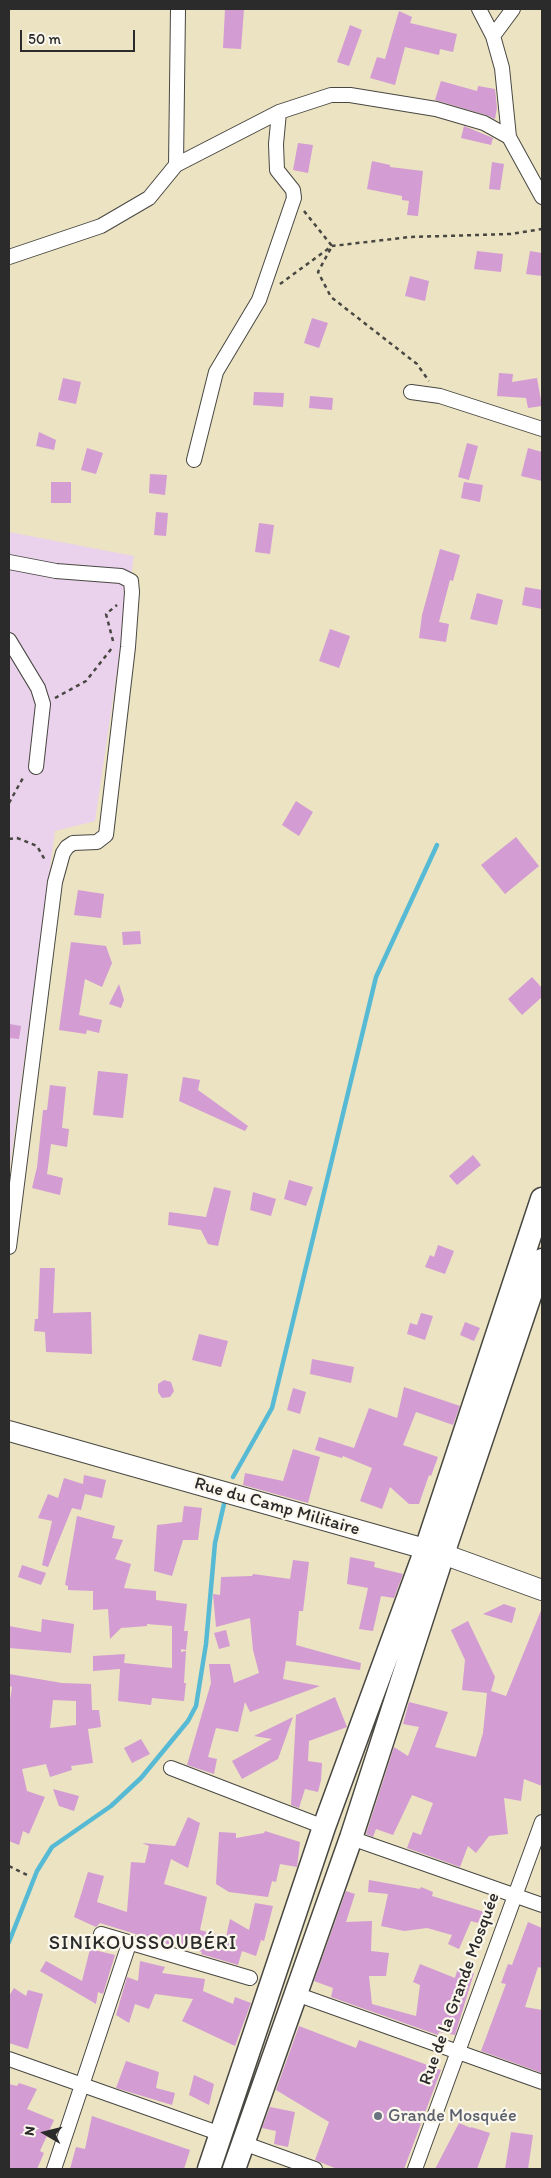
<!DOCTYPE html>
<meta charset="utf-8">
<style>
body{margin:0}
#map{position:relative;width:551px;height:2178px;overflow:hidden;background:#ebe3c2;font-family:Itim,sans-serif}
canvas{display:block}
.frame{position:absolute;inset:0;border:10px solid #2b2b2b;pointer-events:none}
.north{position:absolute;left:20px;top:2108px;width:50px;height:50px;-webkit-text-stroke:4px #fbf7ec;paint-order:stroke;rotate:278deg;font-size:14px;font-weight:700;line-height:20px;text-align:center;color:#2b2b2b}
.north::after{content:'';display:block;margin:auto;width:18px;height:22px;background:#2b2b2b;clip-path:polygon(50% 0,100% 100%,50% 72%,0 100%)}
.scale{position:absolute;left:20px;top:30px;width:115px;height:22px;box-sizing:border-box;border:2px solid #2b2b2b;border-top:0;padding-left:6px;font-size:15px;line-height:18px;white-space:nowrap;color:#2b2b2b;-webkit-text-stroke:4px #fbf7ec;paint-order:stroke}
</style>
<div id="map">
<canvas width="551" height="2178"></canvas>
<div class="frame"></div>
<div class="north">N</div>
<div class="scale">50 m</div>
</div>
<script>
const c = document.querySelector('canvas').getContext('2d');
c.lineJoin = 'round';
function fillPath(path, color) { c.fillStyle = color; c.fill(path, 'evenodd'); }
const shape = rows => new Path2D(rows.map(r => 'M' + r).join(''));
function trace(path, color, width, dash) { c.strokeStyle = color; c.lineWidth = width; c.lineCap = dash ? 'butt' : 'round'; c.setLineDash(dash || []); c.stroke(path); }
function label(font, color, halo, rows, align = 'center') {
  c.font = font + ' Itim,sans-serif'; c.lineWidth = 4.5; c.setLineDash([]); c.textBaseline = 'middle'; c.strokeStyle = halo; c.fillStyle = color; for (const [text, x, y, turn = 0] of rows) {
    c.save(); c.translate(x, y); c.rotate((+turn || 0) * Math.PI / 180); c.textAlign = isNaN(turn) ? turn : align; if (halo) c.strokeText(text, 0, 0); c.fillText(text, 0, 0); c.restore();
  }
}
const built = shape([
 [9,532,134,556,95,821,55,831,9,1174]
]);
const stream = shape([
 [233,1477,272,1408,376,977,437,845],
 [9,1942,37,1871,52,1847,111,1806,141,1778,188,1721,196,1706,206,1644,215,1543,224,1504]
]);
const building = shape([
 [225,9,244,9,241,49,223,48],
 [399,11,412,17,410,23,457,34,453,52,440,49,439,55,405,47,395,85,370,78,377,57,385,59],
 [350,25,362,30,349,66,337,62],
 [441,81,477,91,478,86,495,89,497,108,495,119,486,115,435,100],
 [464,126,493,138,491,145,461,138],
 [298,143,313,145,308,173,293,170],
 [372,161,390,165,390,167,423,171,418,216,407,215,409,201,402,200,402,196,367,189],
 [492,162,504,164,500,190,489,189],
 [477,251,503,254,501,272,474,269],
 [530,251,542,253,542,276,526,274],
 [410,276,429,281,425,301,405,296],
 [312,318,328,323,319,348,304,343],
 [499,373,513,374,512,382,537,378,542,406,528,408,526,398,497,396],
 [63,378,81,382,76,404,58,400],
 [254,392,284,393,283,407,253,405],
 [310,396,333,398,332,410,309,408],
 [39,432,56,440,54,450,36,446],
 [467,443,478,446,469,480,458,477],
 [87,448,103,453,96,474,81,470],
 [528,448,542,452,542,481,521,476],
 [150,474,167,475,165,495,149,493],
 [51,482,71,482,71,503,51,503],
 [464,482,483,485,480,502,461,498],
 [156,512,168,513,166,536,154,535],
 [259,523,274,525,270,554,255,552],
 [440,549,460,555,453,581,450,580,439,622,449,624,446,642,419,638,422,615],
 [525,587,542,590,542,609,522,605],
 [477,593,503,600,497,625,470,619],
 [330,629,350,636,339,668,319,661],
 [296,801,313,812,299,836,282,825],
 [516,837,539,866,505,894,481,865],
 [78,890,104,894,101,918,74,915],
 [140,931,141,944,123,945,122,932],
 [71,942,106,946,112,963,102,987,85,979,79,1015,102,1020,99,1033,87,1030,86,1034,59,1030],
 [532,977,542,988,542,997,522,1015,508,999],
 [119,984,124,1000,121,1008,109,1004],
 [10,1024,21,1026,19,1039,9,1038],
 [98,1071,128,1074,123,1118,93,1115],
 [183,1077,200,1080,198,1090,248,1126,245,1131,179,1101],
 [50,1085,66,1087,62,1128,69,1129,67,1147,51,1144,47,1174,63,1178,60,1195,32,1188,37,1167,43,1110,47,1110],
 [473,1155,481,1165,457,1185,449,1176],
 [289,1180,313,1187,306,1206,284,1199],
 [214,1187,231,1191,218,1246,208,1244,201,1230,168,1225,169,1212,206,1217],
 [253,1192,276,1199,271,1216,250,1210],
 [438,1245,454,1251,445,1274,425,1267,430,1255,434,1257],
 [40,1268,55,1268,53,1313,91,1312,92,1354,46,1352,45,1332,34,1331,35,1319,38,1319],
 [421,1313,433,1316,425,1340,407,1334,410,1323,417,1325],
 [465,1322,480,1328,474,1341,460,1335],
 [199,1334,228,1341,221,1367,192,1360],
 [312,1359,354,1367,351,1383,310,1374],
 [164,1380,171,1382,174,1391,170,1397,162,1398,158,1392,158,1384],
 [404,1387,460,1406,453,1425,416,1412,403,1445,438,1457,431,1476,429,1475,419,1504,409,1504,390,1487,382,1509,360,1501,372,1468,343,1456,342,1458,315,1450,319,1437,354,1448,369,1408,397,1418],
 [293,1388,306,1392,300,1414,287,1410],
 [293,1449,320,1457,308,1503,243,1485,245,1473,283,1481],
 [84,1475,106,1480,102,1498,85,1494,81,1510,72,1508,48,1567,42,1565,52,1521,38,1518,48,1494,58,1498,64,1478,83,1484],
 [184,1506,202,1508,198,1540,183,1540,172,1576,154,1571,157,1525,182,1522],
 [77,1516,115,1526,112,1538,123,1540,115,1559,131,1564,124,1588,156,1591,156,1600,187,1604,184,1631,188,1631,186,1650,181,1649,181,1652,186,1651,184,1683,186,1683,184,1701,152,1698,151,1705,118,1701,120,1669,93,1671,93,1656,125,1654,124,1663,172,1668,172,1626,147,1624,147,1626,121,1628,110,1639,108,1609,93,1610,93,1591,68,1590,68,1586,65,1585],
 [350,1557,375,1562,374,1567,403,1574,394,1598,381,1596,373,1631,359,1629,368,1588,347,1584],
 [293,1560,309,1562,303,1611,299,1611,296,1645,361,1663,360,1670,286,1661,283,1679,320,1686,250,1712,245,1702,238,1732,216,1728,208,1757,217,1759,214,1774,187,1765,211,1683,209,1664,230,1664,234,1683,259,1673,253,1650,250,1618,216,1627,213,1594,220,1595,221,1577,252,1576,253,1574,290,1579],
 [22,1565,46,1573,41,1585,18,1577],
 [504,1604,516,1608,512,1623,483,1614],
 [542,1608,542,1786,524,1779,521,1801,504,1798,508,1834,489,1836,476,1853,468,1846,460,1867,407,1848,413,1832,421,1835,433,1803,412,1795,393,1835,376,1829,373,1837,366,1834,394,1747,408,1756,419,1727,403,1724,409,1702,448,1712,435,1747,476,1757,483,1733,487,1693,462,1690,465,1660,451,1630,468,1621,495,1677,491,1691,506,1696],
 [42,1619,74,1624,71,1653,9,1648,9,1626,41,1632],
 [226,1630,230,1646,219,1649,214,1633],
 [9,1674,62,1683,91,1684,92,1710,99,1710,101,1727,88,1729,93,1763,71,1766,72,1770,50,1777,46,1764,22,1769,27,1791,45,1797,29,1834,23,1831,19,1845,9,1841,9,1706,12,1687,9,1686],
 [53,1700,76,1701,76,1725,50,1728],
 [335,1697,347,1727,309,1741,308,1761,322,1763,321,1780,318,1792,305,1789,299,1808,291,1805,296,1715],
 [293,1717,278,1759,242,1779,232,1761,272,1739,254,1736],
 [141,1739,150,1754,132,1763,124,1748],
 [53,1789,79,1796,74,1811,59,1806],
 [188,1817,200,1823,188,1868,171,1859,164,1884,207,1897,200,1930,226,1937,230,1919,249,1930,255,1903,273,1906,264,1941,261,1940,256,1956,242,1951,238,1965,201,1954,202,1952,175,1943,174,1946,100,1923,96,1927,74,1917,88,1872,104,1876,97,1902,127,1912,131,1862,145,1863,149,1846,142,1843,175,1846],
 [265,1831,300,1842,297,1867,280,1864,276,1882,272,1881,268,1897,229,1892,216,1884,219,1832,236,1833,236,1838,264,1833],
 [369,1880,420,1889,421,1887,433,1892,432,1896,491,1914,488,1926,471,1921,459,1949,448,1944,452,1935,427,1928,404,1931,381,1926,388,1894,368,1892],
 [346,1891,355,1894,346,1922,372,1921,371,1951,389,1953,386,1976,369,1976,372,2004,416,2016,420,1985,413,1982,420,1964,455,1978,458,1968,474,1973,455,2035,439,2032,438,2035,331,1997,333,1988,314,1981],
 [528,1922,542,1928,542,1968,538,1967,525,2007,542,2010,542,2073,481,2051,506,1984,501,1983,508,1964,512,1965],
 [90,1949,115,1955,103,1994,98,1992,96,2004,40,1971,46,1961,82,1981],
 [140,1961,165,1967,162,1973,205,1979,203,1991,233,2004,235,1997,251,2003,235,2046,182,2021,193,1999,155,1994,149,2009,135,2004,129,2023,116,2015,127,1977,138,1981],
 [14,1988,26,1996,28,1990,43,1994,28,2049,9,2043,9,1996],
 [299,2026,356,2048,359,2040,441,2070,404,2169,337,2169,315,2160,329,2122,276,2090],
 [126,2061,159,2072,156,2088,175,2093,172,2105,116,2088],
 [194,2075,214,2084,209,2105,189,2095],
 [19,2083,37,2089,27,2109,54,2120,40,2151,44,2153,37,2169,9,2169,9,2084,17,2086],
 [270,2107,295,2112,288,2147,274,2144,276,2131,262,2128],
 [92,2116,190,2150,184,2169,70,2169,76,2147,85,2149],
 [459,2123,471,2128,471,2127,490,2133,477,2169,435,2169],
 [511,2132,533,2135,528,2169,505,2169]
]);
const path = shape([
 [304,211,332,246,318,272,331,297,417,364,429,381],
 [280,284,332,246,410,237,511,234,542,229],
 [113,641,106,614,117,605],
 [55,698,86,681,112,648],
 [9,803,24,776],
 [9,839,17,838,37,846,45,860],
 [9,1866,27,1875]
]);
const street = shape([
 [479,9,493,36,502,68,509,137],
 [493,36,513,9],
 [176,165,178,9],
 [9,257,101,226,149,198,176,165,279,112,331,95,350,95,436,109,484,123,509,137,542,197],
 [411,392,440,396,542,429],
 [194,460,216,372,259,300,294,198,293,190,277,170,276,144,279,112],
 [9,562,56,571,121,576,131,581,132,592,128,647,106,835,97,842,73,843,67,847,63,853,55,882,9,1247],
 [9,640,38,688,43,704,36,767],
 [171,1768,324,1827],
 [351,1838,542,1905],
 [101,1934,250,1978],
 [296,1994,542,2082],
 [9,2059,221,2134],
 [243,2143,315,2169],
 [54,2169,129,1944],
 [415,2169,542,1822]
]);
const secondary = shape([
 [9,1431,443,1554,542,1590]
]);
const primary = shape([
 [209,2169,324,1827,426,1549,542,1199],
 [234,2169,351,1838,443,1554,542,1260]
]);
const markers = [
 [378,2116,5,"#6b7280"]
];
const streetNames = [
 ["Rue du Camp Militaire",277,1507,16],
 ["Rue de la Grande Mosquée",460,1989,-70]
];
const worshipNames = [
 ["Grande Mosquée",388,2116]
];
const quarterNames = [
 ["SINIKOUSSOUBÉRI",143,1944]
];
fillPath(built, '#ead1ec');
trace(stream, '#57bad5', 4.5);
fillPath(building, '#d39cd3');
trace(street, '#484742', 16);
trace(secondary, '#484742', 22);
trace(primary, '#484742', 25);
trace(path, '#484742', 2.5, [4, 4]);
trace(street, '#fff', 14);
trace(secondary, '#fff', 20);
trace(primary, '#fff', 22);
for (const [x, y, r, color] of markers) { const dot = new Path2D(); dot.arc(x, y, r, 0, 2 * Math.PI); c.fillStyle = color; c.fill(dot); trace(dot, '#fbf7ec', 2); }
label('18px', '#2b2b2b', '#fbf7ec', streetNames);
label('18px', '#5b616d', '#fbf7ec', worshipNames, 'left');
c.letterSpacing = '1px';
label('20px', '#2b2b2b', '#fbf7ec', quarterNames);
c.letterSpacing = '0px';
</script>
